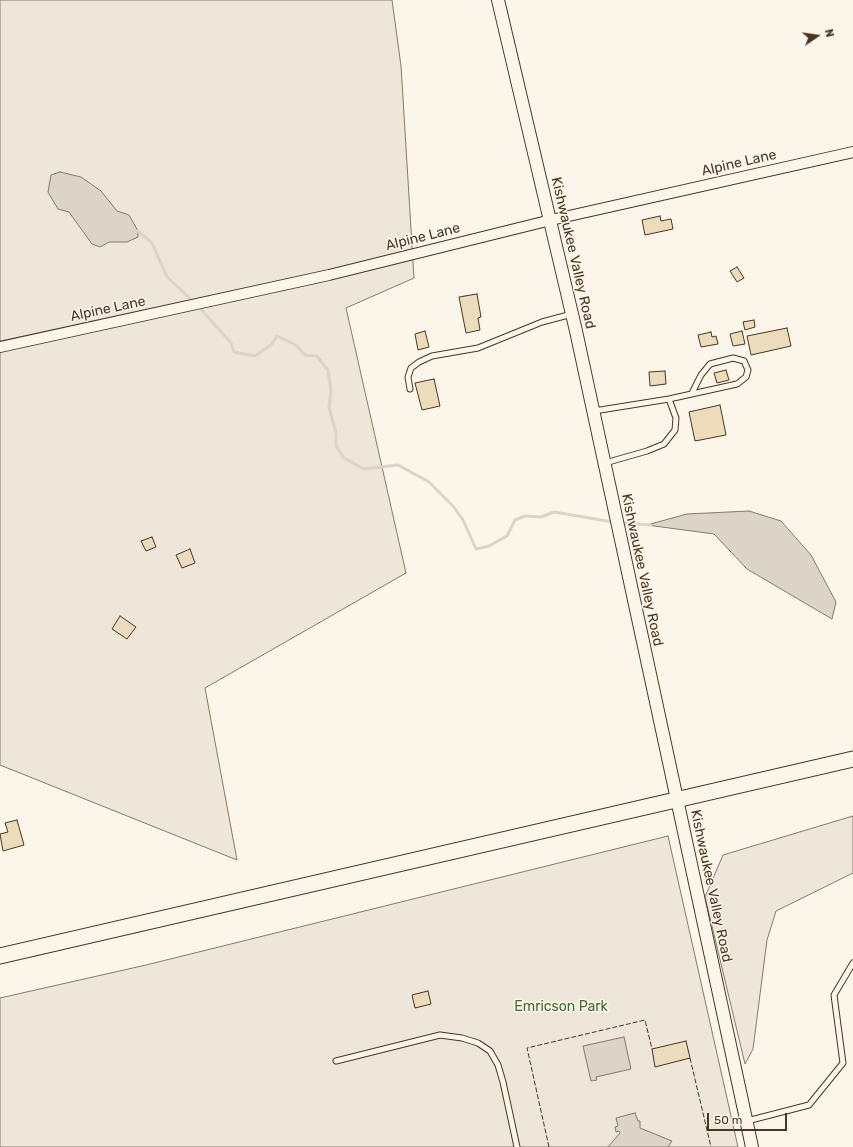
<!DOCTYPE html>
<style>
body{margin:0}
#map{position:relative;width:853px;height:1147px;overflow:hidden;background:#fbf6e9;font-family:Rubik,sans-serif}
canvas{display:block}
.north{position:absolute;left:797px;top:16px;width:40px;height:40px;-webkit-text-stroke:3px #fbf6e9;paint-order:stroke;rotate:77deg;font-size:11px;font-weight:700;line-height:16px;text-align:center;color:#4a3520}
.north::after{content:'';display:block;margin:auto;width:14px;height:18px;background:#4a3520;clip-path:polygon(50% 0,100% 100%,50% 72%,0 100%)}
.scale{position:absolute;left:707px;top:1113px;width:80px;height:18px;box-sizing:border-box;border:2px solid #4a3520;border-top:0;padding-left:5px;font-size:12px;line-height:14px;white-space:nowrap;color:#4a3520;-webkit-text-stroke:3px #fbf6e9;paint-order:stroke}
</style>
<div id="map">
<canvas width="853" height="1147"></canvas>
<div class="north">N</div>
<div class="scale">50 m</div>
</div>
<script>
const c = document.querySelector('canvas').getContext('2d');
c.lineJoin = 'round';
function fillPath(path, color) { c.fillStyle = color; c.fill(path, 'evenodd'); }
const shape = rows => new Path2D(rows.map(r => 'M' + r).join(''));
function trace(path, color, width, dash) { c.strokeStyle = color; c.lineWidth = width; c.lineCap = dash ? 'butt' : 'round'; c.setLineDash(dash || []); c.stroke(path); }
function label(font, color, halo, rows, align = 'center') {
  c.font = font + ' Rubik,sans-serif'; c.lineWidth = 3; c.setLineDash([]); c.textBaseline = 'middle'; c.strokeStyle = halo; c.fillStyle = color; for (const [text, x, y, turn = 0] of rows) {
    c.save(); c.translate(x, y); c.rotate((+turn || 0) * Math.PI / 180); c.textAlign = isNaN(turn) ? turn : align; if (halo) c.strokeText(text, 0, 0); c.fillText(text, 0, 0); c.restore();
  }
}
const green = shape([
 [0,0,392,0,401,66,414,278,346,308,406,573,205,688,237,860,0,765,0,0],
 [853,816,853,873,776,911,767,940,753,1049,745,1064,705,897,723,855,853,816],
 [668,836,738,1147,0,1147,0,998,146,965,668,836]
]);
const water = shape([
 [60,172,81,177,101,191,117,211,129,215,138,231,138,237,127,242,109,242,100,247,92,244,69,212,58,209,48,192,51,175,60,172],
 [749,511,781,521,811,555,836,602,832,619,747,569,714,534,647,525,687,514,749,511],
 [624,1037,631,1069,596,1077,597,1080,591,1081,583,1046,624,1037],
 [635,1113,638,1121,640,1121,640,1128,672,1141,668,1147,608,1147,620,1133,619,1131,616,1132,615,1127,618,1126,616,1118,635,1113]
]);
const stream = shape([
 [138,231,152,243,167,277,194,302],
 [198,306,231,343,234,352,255,356,271,345,277,336,296,345,305,355,317,356,328,370,331,391,329,407,336,433,336,446,344,458,364,469,398,465,429,482,453,506,463,520,476,549,489,546,507,536,515,520,525,516,541,517,554,512,613,522],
 [621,523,651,525]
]);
const building = shape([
 [660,216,661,221,671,219,673,229,645,235,642,220,660,216],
 [737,267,744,278,737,282,730,271,737,267],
 [477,294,481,317,478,318,480,330,466,333,459,297,477,294],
 [754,320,755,327,745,330,743,322,754,320],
 [787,328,791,346,751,355,747,336,787,328],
 [425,331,429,347,418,350,415,334,425,331],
 [742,331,745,344,733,346,730,334,742,331],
 [711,332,712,337,716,336,718,344,701,347,698,335,711,332],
 [726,370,729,380,717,383,714,373,726,370],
 [665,371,666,384,650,386,649,372,665,371],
 [434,379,440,406,422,410,415,383,434,379],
 [720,405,726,435,695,441,689,412,720,405],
 [152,537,156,547,146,551,141,541,152,537],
 [190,549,195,563,182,568,176,555,190,549],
 [120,616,136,627,127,639,112,629,120,616],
 [17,820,24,845,3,851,0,834,8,832,5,823,17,820],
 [428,991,431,1004,415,1008,412,995,428,991],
 [686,1041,690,1058,655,1067,652,1049,686,1041]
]);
const service = shape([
 [410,389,408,377,411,368,419,362,432,356,478,348,542,322,572,314],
 [594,411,669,399,737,384,746,377,748,370,744,361,733,358,710,364,701,375,692,393],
 [605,463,647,451,664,444,675,430,676,418,669,399],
 [336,1061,440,1035,462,1038,478,1043,490,1051,498,1065,503,1082,517,1147],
 [747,1121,809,1105,843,1063,834,995,853,963]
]);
const minor = shape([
 [0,347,329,275,551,220,853,152]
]);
const tertiary = shape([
 [498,0,576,331,752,1147]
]);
const primary = shape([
 [0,956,853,759]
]);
const fence = shape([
 [690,1058,711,1147],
 [549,1147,527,1048,645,1020,652,1049]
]);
const streetNames = [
 ["Alpine Lane",739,163,-13],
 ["Alpine Lane",423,237,-14],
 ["Kishwaukee Valley Road",573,253,77],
 ["Alpine Lane",108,309,-12],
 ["Kishwaukee Valley Road",642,570,78],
 ["Kishwaukee Valley Road",711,886,78]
];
const parkNames = [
 ["Emricson Park",561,1007]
];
fillPath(green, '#ede6d9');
trace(green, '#887966', 1);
fillPath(water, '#dcd4c6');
trace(water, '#887966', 1);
trace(stream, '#dcd4c6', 3);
fillPath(building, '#ecdcbc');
trace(building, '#4a3520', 1);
trace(service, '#4a3520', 7);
trace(minor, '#4a3520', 12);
trace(tertiary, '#4a3520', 14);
trace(primary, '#4a3520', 17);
trace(service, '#fbf6e9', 5);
trace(minor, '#fbf6e9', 10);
trace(tertiary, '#fbf6e9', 12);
trace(primary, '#fbf6e9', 15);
trace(fence, '#4a3520', 1, [5, 2]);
label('14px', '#4a3520', '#fbf6e9', streetNames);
label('14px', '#436837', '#fbf6e9', parkNames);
</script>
